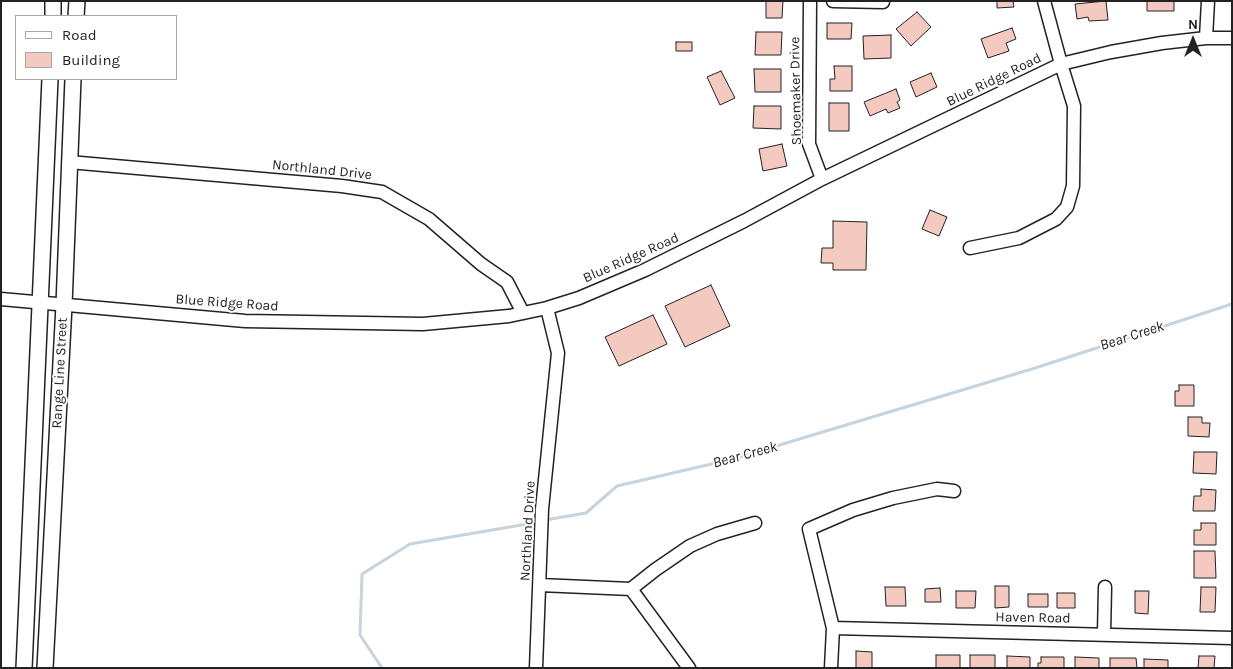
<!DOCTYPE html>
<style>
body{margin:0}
#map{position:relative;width:1233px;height:669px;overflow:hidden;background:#fff;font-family:Karla,sans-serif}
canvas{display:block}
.frame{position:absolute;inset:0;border:2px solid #222;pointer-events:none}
.legend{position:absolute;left:15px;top:15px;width:162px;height:65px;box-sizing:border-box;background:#fff;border:1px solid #a7a7a7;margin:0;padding:6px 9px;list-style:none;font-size:15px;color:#222}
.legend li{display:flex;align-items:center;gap:10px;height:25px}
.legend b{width:25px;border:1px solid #a7a7a7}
.north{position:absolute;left:1168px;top:15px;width:50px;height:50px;-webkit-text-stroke:4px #fff;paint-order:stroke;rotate:0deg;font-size:14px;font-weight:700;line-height:20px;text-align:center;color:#222}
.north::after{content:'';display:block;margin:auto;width:18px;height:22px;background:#222;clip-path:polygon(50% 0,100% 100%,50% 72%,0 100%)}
</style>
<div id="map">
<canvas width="1233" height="669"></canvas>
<div class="frame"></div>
<ul class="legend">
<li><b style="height:6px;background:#fff"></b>Road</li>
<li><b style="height:14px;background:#f3c9c0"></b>Building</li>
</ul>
<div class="north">N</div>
</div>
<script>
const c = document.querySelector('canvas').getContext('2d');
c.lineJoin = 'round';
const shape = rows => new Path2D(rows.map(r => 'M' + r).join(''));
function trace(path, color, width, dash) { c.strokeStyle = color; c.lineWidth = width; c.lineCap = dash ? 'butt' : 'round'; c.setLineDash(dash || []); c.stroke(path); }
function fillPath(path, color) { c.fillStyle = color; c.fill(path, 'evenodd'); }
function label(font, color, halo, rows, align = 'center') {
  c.font = font + ' Karla,sans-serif'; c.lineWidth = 4; c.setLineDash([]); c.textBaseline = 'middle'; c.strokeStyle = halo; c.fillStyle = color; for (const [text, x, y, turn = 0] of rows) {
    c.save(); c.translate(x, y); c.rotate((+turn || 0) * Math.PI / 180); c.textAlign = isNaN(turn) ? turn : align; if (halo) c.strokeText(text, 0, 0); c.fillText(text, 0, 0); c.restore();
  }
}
const stream = shape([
 [545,520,586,513,617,486,733,459,1032,369,1232,304],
 [382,668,360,635,362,574,410,544,539,522]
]);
const building = shape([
 [766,1,783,1,782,18,766,18,766,1],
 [997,1,1013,1,1014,7,997,8,997,1],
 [1106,1,1108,20,1089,21,1088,17,1077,19,1075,4,1106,1],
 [1147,1,1174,1,1174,11,1147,11,1147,1],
 [917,12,931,27,911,46,896,29,917,12],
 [827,23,852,23,851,39,827,39,827,23],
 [1012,28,1016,39,1006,43,1009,51,988,58,981,39,1012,28],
 [756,32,782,32,781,55,755,55,756,32],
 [891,35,891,58,864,59,863,36,891,35],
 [676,42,692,42,692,51,676,51,676,42],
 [834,66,852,66,852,91,830,91,830,79,835,79,834,66],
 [754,69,781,69,781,92,755,92,754,69],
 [721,71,735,98,720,105,707,77,721,71],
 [931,73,937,87,916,97,910,82,931,73],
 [896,89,900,100,897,102,900,108,888,113,886,109,870,116,864,102,896,89],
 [829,103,849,103,849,131,829,131,829,103],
 [754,106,781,106,781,129,753,128,754,106],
 [782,144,787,166,763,171,759,149,782,144],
 [930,210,947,217,939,236,922,229,930,210],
 [833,221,867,222,866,270,833,270,833,263,821,263,822,248,833,248,833,221],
 [711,285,730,326,685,347,665,306,711,285],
 [653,315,667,344,619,366,605,337,653,315],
 [1179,385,1194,385,1194,406,1175,406,1175,391,1179,391,1179,385],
 [1188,417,1202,417,1202,423,1210,423,1209,437,1188,436,1188,417],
 [1194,452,1217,452,1216,474,1193,473,1194,452],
 [1201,489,1216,490,1215,511,1193,511,1194,496,1201,496,1201,489],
 [1201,523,1216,523,1216,545,1194,545,1194,530,1201,530,1201,523],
 [1194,551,1215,551,1216,578,1194,578,1194,551],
 [995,586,1009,586,1009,607,995,608,995,586],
 [885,587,905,587,906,606,886,606,885,587],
 [1201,587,1216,587,1215,612,1200,612,1201,587],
 [940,588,941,602,925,602,925,589,940,588],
 [956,591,976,591,975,608,956,608,956,591],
 [1135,591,1149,591,1148,614,1135,613,1135,591],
 [1057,593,1075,593,1075,608,1057,608,1057,593],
 [1028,594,1048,594,1048,607,1028,607,1028,594],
 [856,651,872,652,872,668,856,668,856,651],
 [936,655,960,655,960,668,936,668,936,655],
 [970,655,995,655,995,668,970,668,970,655],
 [1007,656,1030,657,1030,668,1007,668,1007,656],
 [1199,656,1215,656,1214,668,1198,668,1199,656],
 [1041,657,1064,657,1064,668,1038,668,1038,663,1041,663,1041,657],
 [1075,657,1099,658,1099,668,1075,668,1075,657],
 [1110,658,1136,658,1137,668,1110,668,1110,658],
 [1144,659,1168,660,1168,668,1144,668,1144,659]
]);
const minor = shape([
 [810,1,809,144,822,179],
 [833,1,883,2],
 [1206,38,1208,1],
 [69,162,342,186,382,192,429,219,481,264,507,282,523,313],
 [970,248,1019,238,1056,219,1067,207,1073,186,1074,106,1061,64,1044,1],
 [1,299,245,321,423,324,509,316,547,308,579,298,645,270,744,221,822,179,1061,64,1111,52,1162,43,1206,38,1232,38],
 [540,585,631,589,655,570,690,546,717,534,755,523],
 [631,589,689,668],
 [833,628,1232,638],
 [1104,634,1105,587],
 [536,668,542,509,558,353,547,308],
 [831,668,833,628,809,529,853,510,893,498,937,489,954,491]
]);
const major = shape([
 [53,16,53,1],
 [76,16,77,1],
 [24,668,50,79],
 [45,668,64,305,73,79]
]);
const streetNames = [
 ["Blue Ridge Road",994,80,-26],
 ["Shoemaker Drive",796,91,-91],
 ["Northland Drive",322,170,6],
 ["Blue Ridge Road",631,258,-24],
 ["Blue Ridge Road",227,303,4],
 ["Range Line Street",60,373,-87],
 ["Northland Drive",528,531,-87],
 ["Haven Road",1033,618,1]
];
const waterNames = [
 ["Bear Creek",1132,336,-18],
 ["Bear Creek",745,455,-15]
];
trace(stream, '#c7d3dd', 3);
fillPath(building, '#f3c9c0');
trace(building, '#222', 1);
trace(minor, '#222', 15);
trace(major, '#222', 18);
trace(minor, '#fff', 12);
trace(major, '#fff', 15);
label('14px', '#222', '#fff', streetNames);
label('italic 15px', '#222', '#fff', waterNames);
</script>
